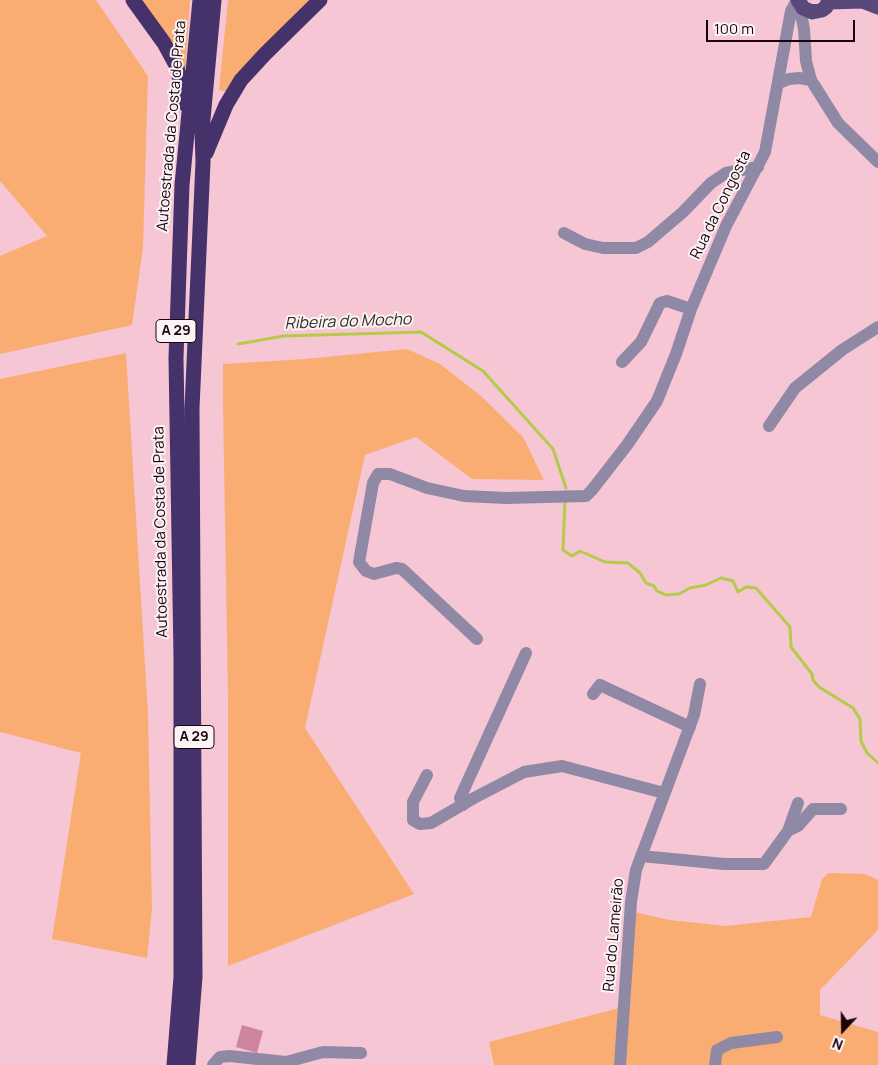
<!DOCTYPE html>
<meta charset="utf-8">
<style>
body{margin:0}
#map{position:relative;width:878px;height:1065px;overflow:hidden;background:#f6c6d5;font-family:Manrope,sans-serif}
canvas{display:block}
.north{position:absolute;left:818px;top:1005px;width:50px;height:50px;-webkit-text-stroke:4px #fcf3f6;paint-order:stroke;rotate:201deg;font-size:14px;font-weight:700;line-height:20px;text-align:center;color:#1b030c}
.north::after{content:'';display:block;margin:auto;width:18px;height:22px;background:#1b030c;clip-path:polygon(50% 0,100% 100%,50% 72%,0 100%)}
.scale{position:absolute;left:706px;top:20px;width:149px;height:22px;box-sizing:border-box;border:2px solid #1b030c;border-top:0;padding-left:6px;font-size:15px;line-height:18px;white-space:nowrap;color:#1b030c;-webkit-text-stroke:4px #fcf3f6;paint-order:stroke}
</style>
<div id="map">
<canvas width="878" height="1065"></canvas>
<div class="north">N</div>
<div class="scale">100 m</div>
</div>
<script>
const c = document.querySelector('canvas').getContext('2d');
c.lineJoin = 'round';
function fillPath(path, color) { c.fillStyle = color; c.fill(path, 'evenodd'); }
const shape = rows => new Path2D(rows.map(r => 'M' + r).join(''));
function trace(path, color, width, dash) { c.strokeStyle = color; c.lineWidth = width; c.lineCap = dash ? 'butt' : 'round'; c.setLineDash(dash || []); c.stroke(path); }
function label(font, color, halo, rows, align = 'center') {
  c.font = font + ' Manrope,sans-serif'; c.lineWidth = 4; c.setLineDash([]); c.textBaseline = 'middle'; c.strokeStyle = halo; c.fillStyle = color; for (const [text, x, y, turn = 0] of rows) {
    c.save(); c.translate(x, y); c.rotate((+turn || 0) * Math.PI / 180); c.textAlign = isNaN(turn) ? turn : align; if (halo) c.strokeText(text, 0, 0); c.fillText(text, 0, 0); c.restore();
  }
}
const green = shape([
 [0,0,96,0,148,76,143,248,132,325,0,354,0,256,47,236,0,181],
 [141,0,190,0,185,77],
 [228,0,312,0,227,92,219,90],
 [407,349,440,364,481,396,523,437,544,480,472,479,416,437,365,455,305,728,414,894,228,966,228,697,223,405,223,364,305,359],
 [126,353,148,714,152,908,147,958,52,939,81,753,0,732,0,379],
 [828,873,865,874,878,880,878,930,820,990,820,1015,878,1032,878,1065,494,1065,489,1042,619,1008,634,912,670,920,725,926,811,917,822,879]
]);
const stream = shape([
 [238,344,284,336,421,332,483,371,553,449,566,488],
 [565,500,563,550,572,556,580,551,605,562,628,563,640,573,646,583,654,586,657,591,666,595,679,594,690,588,706,585,721,578,733,581,738,592,746,587,756,588,790,627,791,647,812,674,813,680,819,687,853,708,860,719,861,741,867,753,878,763]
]);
const building = shape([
 [242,1025,263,1031,257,1053,236,1047]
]);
const minor = shape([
 [799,4,804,29,806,61,811,80,838,123,878,162],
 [779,83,789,79,799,78,811,80],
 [564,233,585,244,603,248,636,248,648,242,683,212,711,183,726,173,758,167],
 [622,362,641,342,660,303,667,301,691,309],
 [769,426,795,388,842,350,878,327],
 [477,639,402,569,396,568,374,574,366,571,359,562,373,483,378,474,390,474,427,488,464,496,506,498,586,496,592,490,627,445,657,401,676,354,691,309,726,226,765,152,791,11,797,0],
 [593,694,600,685,690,727],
 [427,775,413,802,413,820,420,824,431,823,474,798,524,772,562,766,664,793],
 [463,805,460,798,526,653],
 [788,831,798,803],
 [641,856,724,864,764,864,788,831,798,826,813,809,841,809],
 [213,1065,220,1057,229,1056,286,1062,323,1052,361,1053],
 [620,1065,631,902,636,870,694,715,700,684],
 [715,1065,717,1050,731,1043,777,1037]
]);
const major = shape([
 [798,0,803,8,812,12,822,10,826,7,829,0],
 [860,0,878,7],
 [829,2,862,1]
]);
const highway = shape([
 [133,0,164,43,177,67,185,104],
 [206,153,226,105,241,80,265,54,320,0],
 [174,1065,181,977,181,657,176,358,182,185,200,0],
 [188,1065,195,977,192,408,203,162,202,130,214,0]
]);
const shields = [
 [176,331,40],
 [194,737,40]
];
const shieldNames = [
 ["A 29",176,331],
 ["A 29",194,737]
];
const streetNames = [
 ["Autoestrada da Costa de Prata",172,126,-85],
 ["Rua da Congosta",721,205,-64],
 ["Autoestrada da Costa de Prata",161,532,-91],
 ["Rua do Lameirão",614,935,-85]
];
const waterNames = [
 ["Ribeira do Mocho",348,322,-2]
];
fillPath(green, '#faad73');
trace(stream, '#b6ca49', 3);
fillPath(building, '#ce849e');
trace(minor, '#9089a5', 12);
trace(major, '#59497b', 15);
trace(highway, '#45326a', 15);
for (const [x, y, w] of shields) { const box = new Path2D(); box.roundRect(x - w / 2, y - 11.5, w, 23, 4); c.fillStyle = '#fcf3f6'; c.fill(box); trace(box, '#1b030c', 1); }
label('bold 14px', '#1b030c', null, shieldNames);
label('15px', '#1b030c', '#fcf3f6', streetNames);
label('italic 16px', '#2b2f1a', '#fcf3f6', waterNames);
</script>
